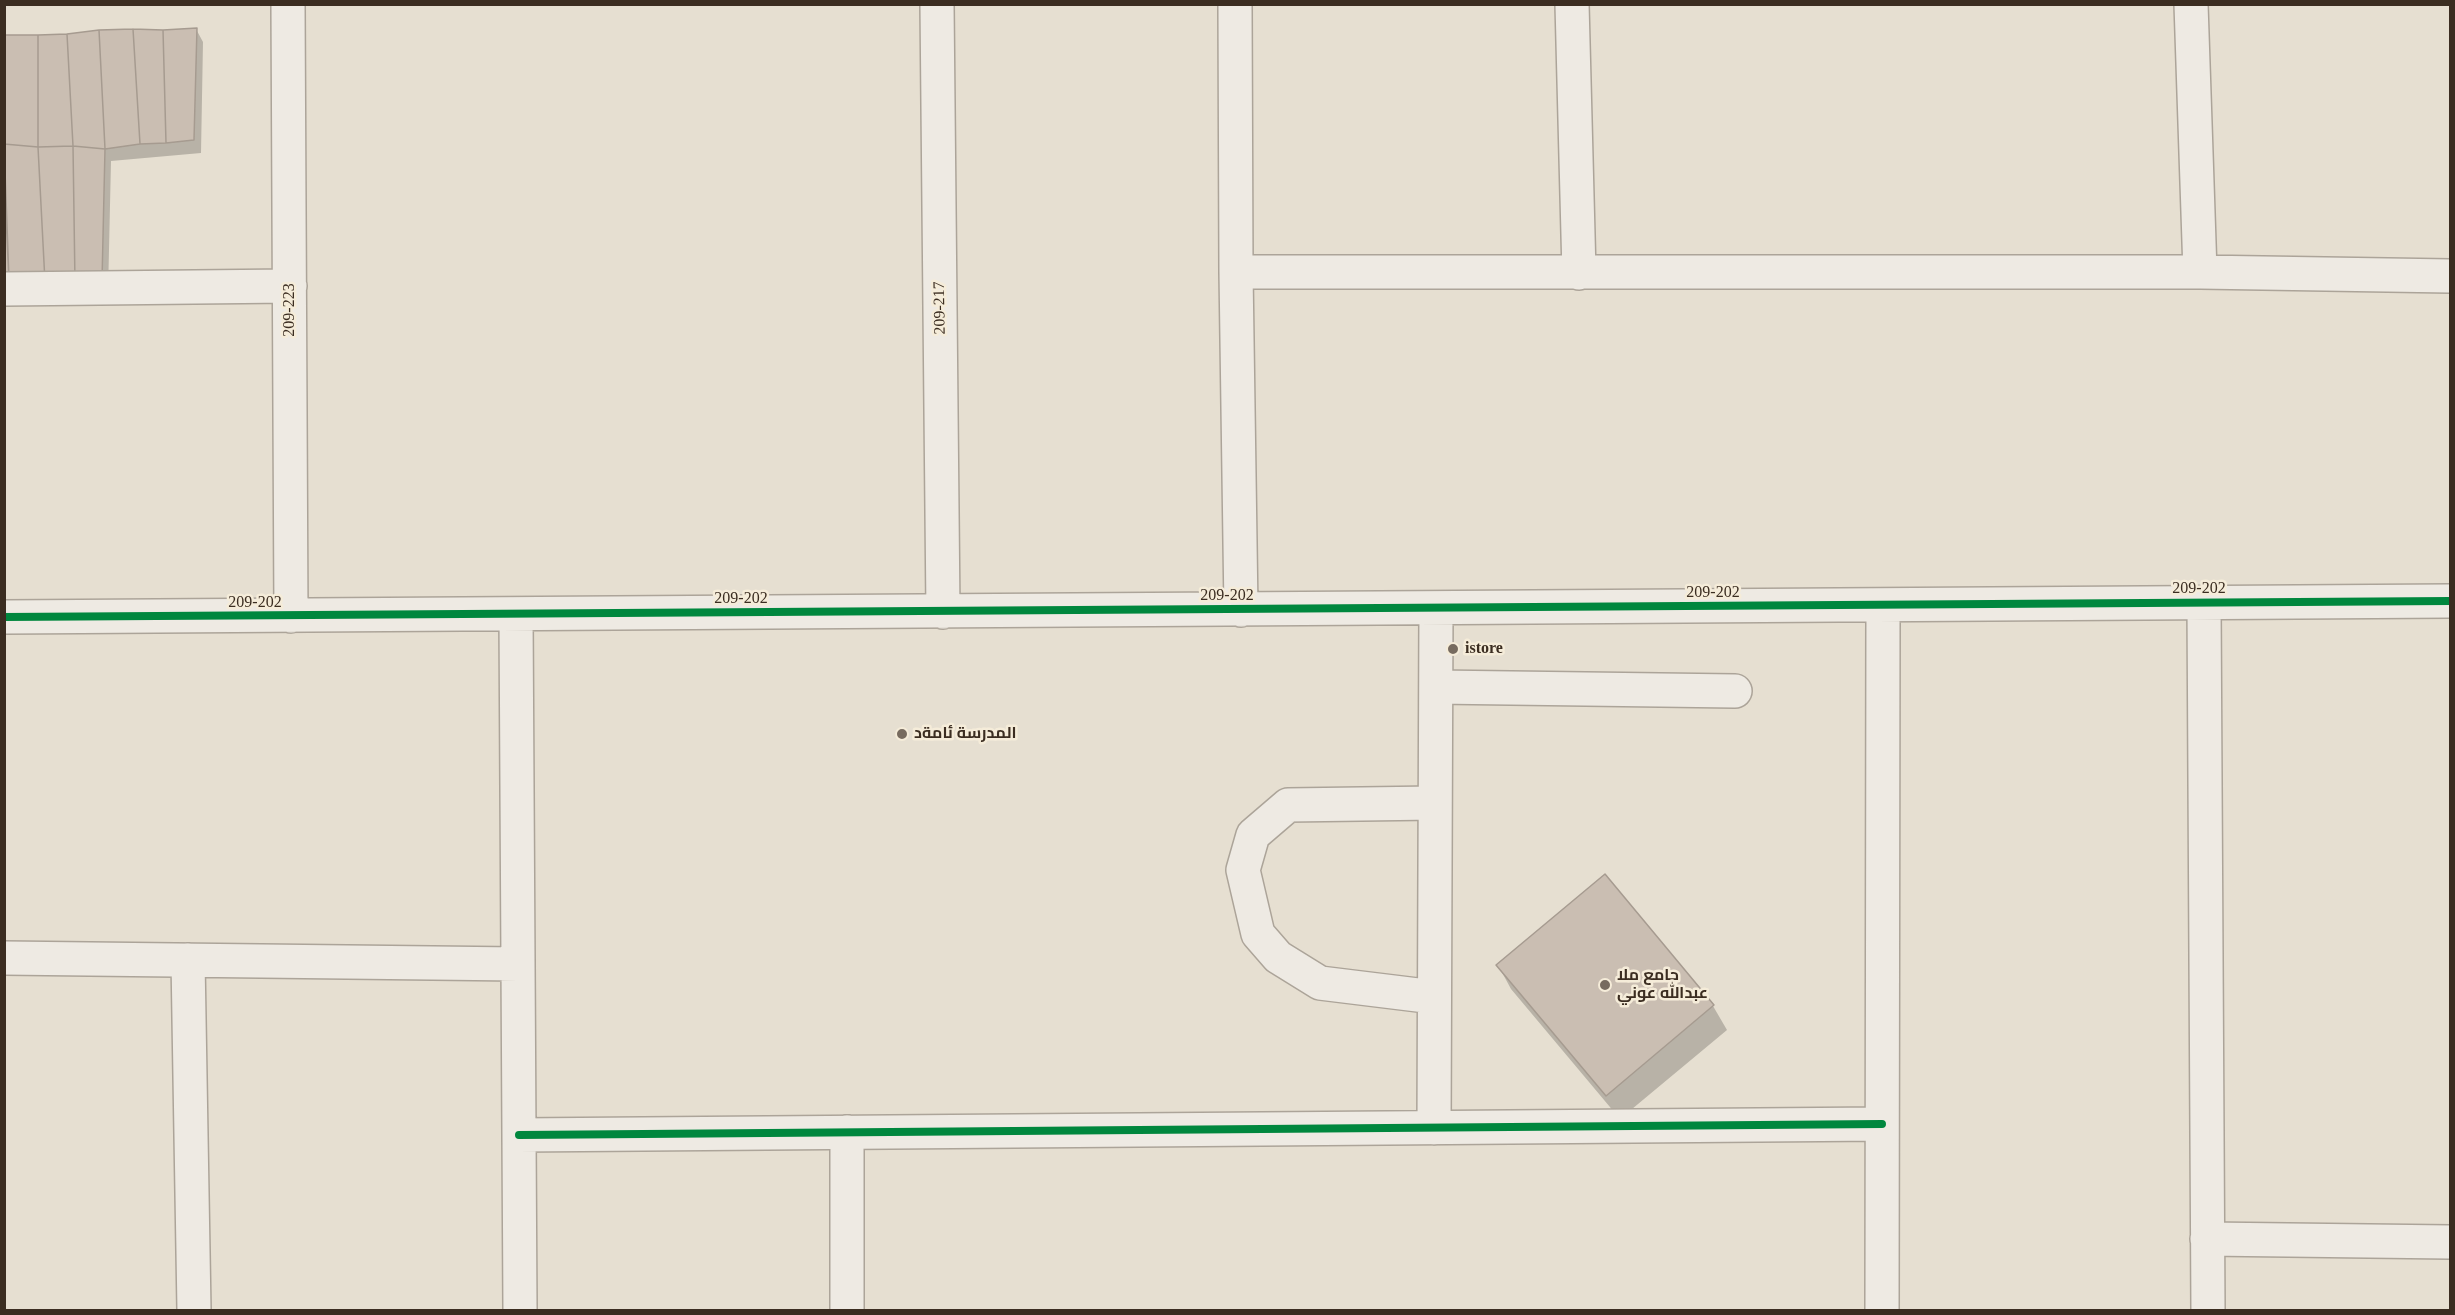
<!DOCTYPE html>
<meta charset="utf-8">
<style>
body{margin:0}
#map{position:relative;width:2455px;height:1315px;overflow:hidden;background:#e6dfd1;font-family:"Times New Roman",serif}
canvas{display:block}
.frame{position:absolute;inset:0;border:6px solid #3b2d21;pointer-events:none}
</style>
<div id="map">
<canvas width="2455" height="1315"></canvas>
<div class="frame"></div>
</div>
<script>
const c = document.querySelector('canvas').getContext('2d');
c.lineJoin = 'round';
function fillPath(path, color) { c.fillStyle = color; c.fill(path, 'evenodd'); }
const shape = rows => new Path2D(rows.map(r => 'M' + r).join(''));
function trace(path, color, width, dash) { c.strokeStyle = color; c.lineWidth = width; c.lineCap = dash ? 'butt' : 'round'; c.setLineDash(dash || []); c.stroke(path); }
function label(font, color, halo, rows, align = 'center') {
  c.font = font + ' "Times New Roman",Cairo,serif'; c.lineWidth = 5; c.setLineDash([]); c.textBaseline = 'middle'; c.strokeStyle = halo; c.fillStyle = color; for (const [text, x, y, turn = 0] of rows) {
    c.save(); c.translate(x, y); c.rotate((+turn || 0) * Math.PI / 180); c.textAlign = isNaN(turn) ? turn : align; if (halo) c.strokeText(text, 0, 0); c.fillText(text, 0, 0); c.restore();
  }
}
const shadow = shape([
 [196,29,203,42,201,153,111,161,108,294,4,292,4,37],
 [1605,876,1713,1006,1727,1030,1620,1119,1511,989,1498,965]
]);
const building = shape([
 [197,28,194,140,166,143,163,30,197,28],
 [133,29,163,30,166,143,140,144,133,29],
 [133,29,140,144,105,149,99,30,133,29],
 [99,30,105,149,73,146,67,34,99,30],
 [67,34,73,146,38,147,38,35,67,34],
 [4,35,38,35,38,147,4,144,4,35],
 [4,144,38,147,45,282,9,280,4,144],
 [73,146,105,149,102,281,75,283,73,146],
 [73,146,75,283,45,282,38,147,73,146],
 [4,175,9,280,4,280,4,175],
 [1605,874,1714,1005,1606,1096,1496,965,1605,874]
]);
const minor = shape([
 [288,4,291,616],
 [937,4,943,612],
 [1235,4,1236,272,1241,610],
 [1572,4,1579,273],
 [2191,4,2200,272],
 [1236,272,2200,272,2450,276],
 [4,289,290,286],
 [2204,603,2208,1310],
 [516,615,520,1310],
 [4,617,2450,601],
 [1436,687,1735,691],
 [4,958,518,964],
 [188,960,194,1310],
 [1434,997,1320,983,1278,957,1258,934,1243,870,1253,835,1288,805,1435,803],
 [1434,1128,1436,608],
 [847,1132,847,1310],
 [519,1135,1882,1124],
 [2207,1239,2450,1242],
 [1882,1310,1883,605]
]);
const cycleway = shape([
 [4,617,2450,601],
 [519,1135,1882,1124]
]);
const markers = [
 [1453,649,6,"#776b5f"],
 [902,734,6,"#776b5f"],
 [1605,985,6,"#776b5f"]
];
const streetNames = [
 ["209-217",940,308,-91],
 ["209-223",290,310,-90],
 ["209-202",2199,589],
 ["209-202",1713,593],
 ["209-202",1227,596],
 ["209-202",741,599],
 ["209-202",255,603]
];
const poiNames = [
 ["istore",1465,649],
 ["المدرسة ئامةد",914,734],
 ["جامع ملا",1617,976],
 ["عبدالله عوني",1617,994]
];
fillPath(shadow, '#0003');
fillPath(building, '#cabeb2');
trace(building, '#a69b90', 1.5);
trace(minor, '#aca499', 36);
trace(minor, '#eeeae3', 33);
trace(cycleway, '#00873e', 8);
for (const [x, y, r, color] of markers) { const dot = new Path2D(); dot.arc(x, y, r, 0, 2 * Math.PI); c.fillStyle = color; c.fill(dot); trace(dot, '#f5ecd9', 2); }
label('16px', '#3b2d21', '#f5ecd9', streetNames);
label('bold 16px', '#3b2d21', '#f5ecd9', poiNames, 'left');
</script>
